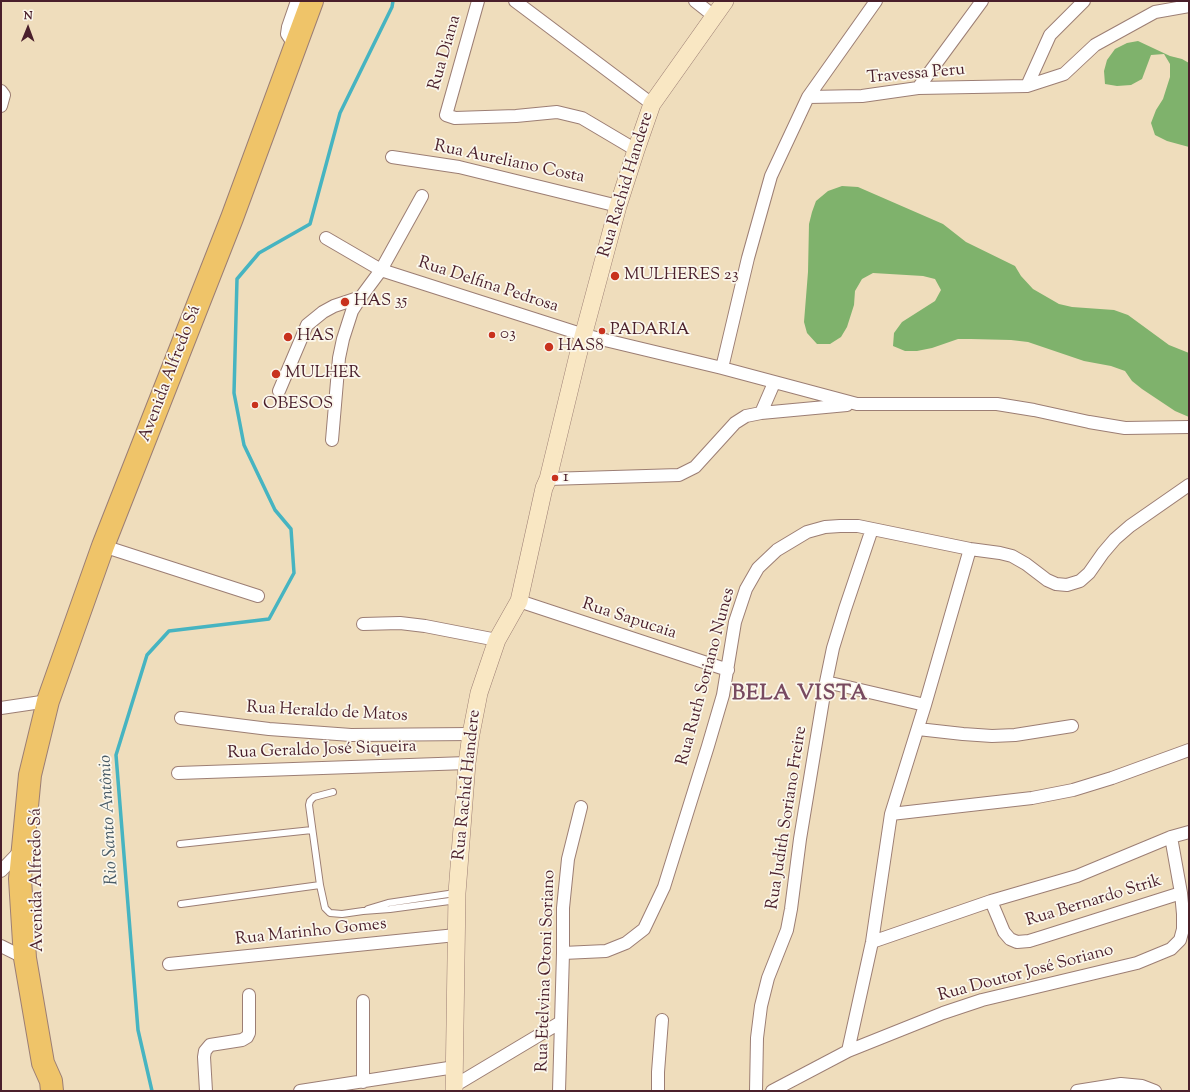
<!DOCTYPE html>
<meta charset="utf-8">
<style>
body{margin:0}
#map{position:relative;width:1190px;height:1092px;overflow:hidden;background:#efddbc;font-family:"Sorts Mill Goudy",serif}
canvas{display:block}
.frame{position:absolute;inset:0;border:2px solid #4a1f2b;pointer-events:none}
.north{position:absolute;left:8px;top:8px;width:40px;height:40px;-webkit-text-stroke:3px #fbf7ec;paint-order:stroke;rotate:1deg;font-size:11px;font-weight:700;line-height:16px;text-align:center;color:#4a1f2b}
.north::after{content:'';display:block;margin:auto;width:14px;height:18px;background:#4a1f2b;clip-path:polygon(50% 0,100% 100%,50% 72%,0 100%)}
</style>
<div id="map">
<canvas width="1190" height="1092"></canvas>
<div class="frame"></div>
<div class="north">N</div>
</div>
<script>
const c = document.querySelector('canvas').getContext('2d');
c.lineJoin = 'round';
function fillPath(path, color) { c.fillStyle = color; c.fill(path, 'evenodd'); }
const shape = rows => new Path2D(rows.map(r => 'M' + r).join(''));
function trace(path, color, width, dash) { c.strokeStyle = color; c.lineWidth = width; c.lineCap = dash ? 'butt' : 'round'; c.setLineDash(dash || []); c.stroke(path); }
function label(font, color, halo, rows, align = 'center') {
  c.font = font + ' "Sorts Mill Goudy",serif'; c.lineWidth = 3.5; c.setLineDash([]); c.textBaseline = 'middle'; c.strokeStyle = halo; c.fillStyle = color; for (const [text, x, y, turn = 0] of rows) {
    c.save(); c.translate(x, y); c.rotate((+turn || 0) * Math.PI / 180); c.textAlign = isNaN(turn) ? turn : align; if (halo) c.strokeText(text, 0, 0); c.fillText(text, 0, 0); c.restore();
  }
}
const forest = shape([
 [1138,41,1170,56,1182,59,1189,63,1189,147,1167,141,1155,135,1151,123,1156,110,1163,99,1170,77,1170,64,1164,54,1151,55,1142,79,1131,85,1117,86,1105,84,1104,71,1107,60,1115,49,1127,43],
 [842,186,858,187,943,224,966,242,1015,266,1021,276,1033,289,1059,304,1072,307,1114,310,1128,315,1169,345,1189,353,1189,417,1175,411,1142,389,1132,381,1125,371,1111,366,1084,361,1028,342,1011,340,971,339,958,339,932,348,917,351,905,351,893,346,894,333,902,322,935,301,941,290,935,279,923,276,873,273,862,279,855,291,854,305,847,327,841,337,830,344,817,344,807,333,804,322,808,272,809,224,812,212,816,201,828,191]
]);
const stream = shape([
 [152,1091,138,1030,116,755,147,655,169,631,269,619,294,573,291,529,275,510,244,445,234,393,237,279,259,253,310,224,340,113,392,7,393,1]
]);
const lane = shape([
 [333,792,314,797,310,801,309,805,320,885,325,908,330,913,342,914,363,911,390,909,457,900],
 [180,844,312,830],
 [181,904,320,885],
 [368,909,388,903,455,893]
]);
const street = shape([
 [478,1,446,115,455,118,516,116,557,112,582,118,636,150],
 [515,1,652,104],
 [695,1,714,16],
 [295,46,287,34,288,27,297,1],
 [1027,86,1050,35,1084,1],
 [918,88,982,1],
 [1,91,4,95,1,106],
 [808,97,862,96,918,88,1027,86,1064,74,1095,45,1155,12,1189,6],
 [392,157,459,167,618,206],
 [326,238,381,270,584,335,722,368,857,404,997,404,1034,410,1089,422,1125,428,1189,427],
 [722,368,748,258,771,176,808,97,876,1],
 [279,391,307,325,323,312,334,306,361,297],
 [761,413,847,405],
 [332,440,339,358,343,339,352,311,361,297,381,270,422,196],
 [548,479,679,475,695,467,735,423,746,416,761,413,774,383],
 [103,546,258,596],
 [519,601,728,670],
 [363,624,400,623,425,626,497,640],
 [826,682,925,705],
 [1,708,48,701],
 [181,718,269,729,351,735,471,734],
 [918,729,963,734,992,736,1015,735,1072,726],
 [178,773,467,763],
 [891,814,1032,798,1073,790,1112,778,1189,750],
 [1,871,22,849],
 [991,901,1004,932,1010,939,1017,942,1029,941,1042,937,1181,893],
 [872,942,991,901,1077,876,1171,837,1189,832],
 [1,946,25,958],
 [563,953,606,951,626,943,644,929,664,887,708,746,723,695,735,622,746,589,758,568,777,550,807,532,825,527,840,526,858,526,970,549,1000,553,1012,556,1026,564,1047,580,1056,584,1067,585,1080,581,1089,573,1103,553,1115,539,1130,526,1189,485],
 [169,964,456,935],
 [363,1001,363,1082],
 [848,1051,872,942,891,814,925,705,970,549],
 [454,1086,561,1022],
 [206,1091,204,1057,205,1051,210,1045,242,1040,247,1037,249,1033,249,995],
 [300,1091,455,1067],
 [559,1091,563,953,563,908,568,859,581,807],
 [658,1091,658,1072,662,1020],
 [756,1091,757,1038,761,1006,768,978,787,930,791,909,800,839,826,682,833,648,845,609,872,529],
 [772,1091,848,1051,943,1013,982,1000,1137,963,1171,949,1180,940,1183,929,1183,914,1181,893,1171,837],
 [1077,1091,1121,1084,1142,1086,1155,1091]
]);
const secondary = shape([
 [454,1091,457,893,467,763,471,734,479,693,497,640,519,601,544,488,548,479,578,355,618,206,636,150,652,104,725,1]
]);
const highway = shape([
 [52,1091,51,1081,43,1063,25,958,20,879,30,775,48,701,103,546,232,218,312,1]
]);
const markers = [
 [615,276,5,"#c8321e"],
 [345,302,5,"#c8321e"],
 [602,331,4,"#c8321e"],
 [492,335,4,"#c8321e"],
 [288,337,5,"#c8321e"],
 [549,347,5,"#c8321e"],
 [276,374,5,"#c8321e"],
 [255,405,4,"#c8321e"],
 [555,478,4,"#c8321e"]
];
const streetNames = [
 ["Rua Diana",446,53,-74],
 ["Travessa Peru",916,75,-5],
 ["Rua Aureliano Costa",509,163,12],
 ["Rua Rachid Handere",627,185,-73],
 ["Rua Delfina Pedrosa",488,286,18],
 ["Avenida Alfredo Sá",171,374,-69],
 ["Rua Sapucaia",629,620,18],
 ["Rua Ruth Soriano Nunes",707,677,-75],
 ["Rua Heraldo de Matos",327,713,3],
 ["Rua Geraldo José Siqueira",322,751,-2],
 ["Rua Rachid Handere",468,785,-84],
 ["Rua Judith Soriano Freire",788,818,-81],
 ["Avenida Alfredo Sá",38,880,-91],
 ["Rua Bernardo Strik",1094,902,-17],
 ["Rua Marinho Gomes",311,933,-6],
 ["Rua Etelvina Otoni Soriano",547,971,-88],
 ["Rua Doutor José Soriano",1026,974,-15]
];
const poiNames = [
 ["MULHERES 23",624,276],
 ["HAS 35",354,302],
 ["PADARIA",610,331],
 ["03",500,335],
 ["HAS",297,337],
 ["HAS8",558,347],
 ["MULHER",285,374],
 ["OBESOS",263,405],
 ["1",563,478]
];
const waterNames = [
 ["Rio Santo Antônio",110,820,-93]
];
const districtNames = [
 ["BELA VISTA",800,695]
];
fillPath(forest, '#7fb26c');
trace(stream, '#46b4c1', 3.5);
trace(lane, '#9c7e74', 8);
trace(street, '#9c7e74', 14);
trace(secondary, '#9c7e74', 18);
trace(highway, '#9c7e74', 24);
trace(lane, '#fff', 6);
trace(street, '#fff', 12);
trace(secondary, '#f9e7c3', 17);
trace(highway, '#efc469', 22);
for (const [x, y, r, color] of markers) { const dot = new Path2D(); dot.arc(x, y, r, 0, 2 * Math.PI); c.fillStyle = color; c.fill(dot); trace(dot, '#fbf7ec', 1.5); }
label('17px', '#4a1f2b', '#fbf7ec', streetNames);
label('17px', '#4a1f2b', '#fbf7ec', poiNames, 'left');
label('italic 18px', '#485b67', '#fbf7ec', waterNames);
c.letterSpacing = '1px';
label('bold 21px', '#784a60', '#fbf7ec', districtNames);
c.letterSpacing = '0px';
</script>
